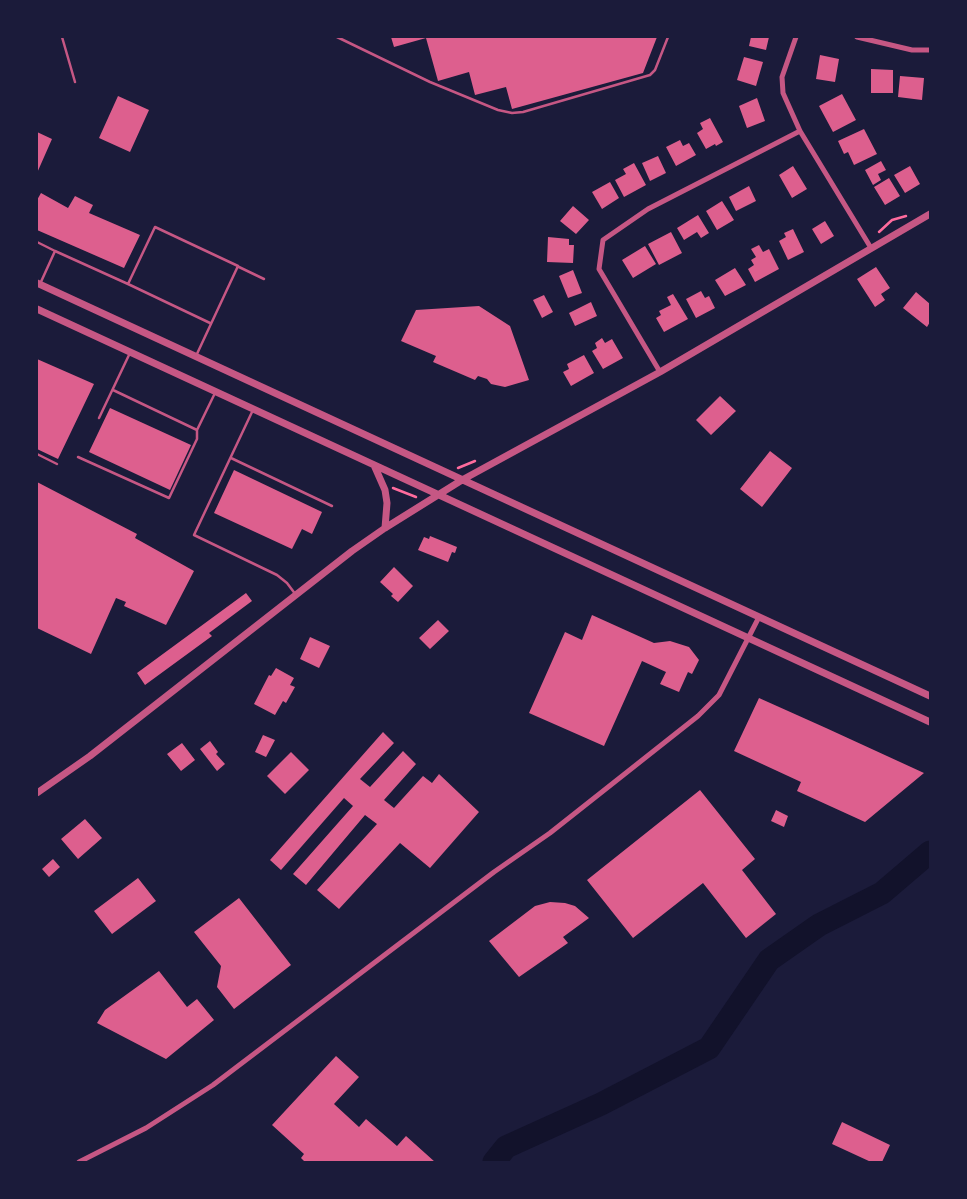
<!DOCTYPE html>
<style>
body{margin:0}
#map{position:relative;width:967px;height:1199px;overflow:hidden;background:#1b1b3a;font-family:"DM Sans",sans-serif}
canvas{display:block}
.frame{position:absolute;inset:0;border:38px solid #1b1b3a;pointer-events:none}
</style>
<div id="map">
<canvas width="967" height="1199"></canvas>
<div class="frame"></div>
</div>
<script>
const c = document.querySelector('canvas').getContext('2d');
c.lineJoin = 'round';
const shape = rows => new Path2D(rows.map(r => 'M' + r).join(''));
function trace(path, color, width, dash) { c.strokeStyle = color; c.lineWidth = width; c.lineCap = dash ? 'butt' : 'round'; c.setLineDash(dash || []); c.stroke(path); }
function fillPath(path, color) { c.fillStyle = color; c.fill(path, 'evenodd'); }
const river = shape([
 [494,1162,506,1147,601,1104,709,1048,769,960,819,925,882,893,930,852]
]);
const building = shape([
 [391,37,657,37,643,73,512,109,506,87,475,95,469,72,438,81,426,38,394,47],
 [751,37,769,37,766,50,749,46],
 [820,55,839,59,835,82,816,79],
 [744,57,763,62,756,86,737,80],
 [871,69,893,70,893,93,871,93],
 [900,76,924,78,922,100,898,97],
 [842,94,856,120,833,132,819,106],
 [118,96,149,110,130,152,99,138],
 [757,98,765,121,747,128,739,106],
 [710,118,723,142,716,146,715,144,706,149,697,133,703,129,700,123],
 [864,129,877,154,854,165,848,152,844,154,838,141],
 [37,132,52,139,37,173],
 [680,140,683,146,689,143,696,155,676,166,666,147],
 [658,156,666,173,650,181,642,163],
 [881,161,886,170,878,174,881,180,873,185,865,170],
 [634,163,646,185,624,197,615,180,626,174,623,169],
 [793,166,807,189,792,198,779,175],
 [910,166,920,184,905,193,894,175],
 [889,178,900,196,885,205,874,187],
 [610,182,619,198,602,209,592,192],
 [749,186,756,201,736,211,729,197],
 [41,193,68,208,75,196,93,205,89,213,140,235,124,268,37,230,37,200],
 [722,201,734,220,717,230,706,211],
 [573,206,589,220,576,234,560,221],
 [698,215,709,233,701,238,697,232,684,240,677,228],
 [825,221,834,236,821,244,812,229],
 [793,229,804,252,788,260,779,241,786,237,784,233],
 [671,232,682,253,659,265,648,244],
 [548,237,569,239,569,245,574,245,573,263,547,262],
 [759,245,763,252,769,249,779,269,755,282,748,269,754,265,751,260,756,257,751,249],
 [645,246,656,264,633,278,622,260],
 [876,267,890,288,881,294,885,300,875,307,857,279],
 [735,268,746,285,725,296,715,280],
 [573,270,582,293,568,298,559,276],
 [701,291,705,298,709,296,715,308,696,318,686,299],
 [916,292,930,304,930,322,927,327,903,308],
 [673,294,688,319,664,332,656,318,661,315,659,311,671,305,667,297],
 [544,295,553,312,542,318,533,300],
 [591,302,597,316,575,326,569,313],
 [479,306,510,326,529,380,505,387,491,384,487,379,478,376,475,380,433,362,436,356,401,341,416,310],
 [602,338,605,343,612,339,623,358,603,369,592,351,597,348,595,343],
 [584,355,594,373,571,386,563,372,569,369,567,364],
 [37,359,94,384,58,459,37,449],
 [720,396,736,411,711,435,696,420],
 [110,408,191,445,170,490,89,452],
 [770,451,792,468,762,507,740,489],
 [234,470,322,512,312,534,302,529,292,549,214,513],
 [37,482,137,534,135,538,194,571,166,625,124,606,126,602,116,598,91,654,37,628],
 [430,536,457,547,455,553,452,552,448,562,418,550,424,537,429,539],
 [394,567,413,586,398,602,391,596,393,594,380,582],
 [246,593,252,601,209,633,212,636,145,685,137,673],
 [592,615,654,643,670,641,689,647,699,660,692,674,688,672,679,692,660,684,666,672,642,661,604,746,529,713,565,632,582,640],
 [438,620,449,631,430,649,419,638],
 [310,637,330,646,319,668,300,659],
 [276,668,294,678,290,685,295,687,286,703,283,701,275,715,254,704,269,675,271,676],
 [759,698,826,728,924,773,865,822,797,791,801,782,734,751],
 [383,732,394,743,360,779,370,787,403,751,416,764,384,800,394,808,423,776,432,783,439,774,479,812,430,868,400,843,339,909,317,890,377,824,365,815,306,885,293,874,353,806,344,798,281,870,270,860],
 [263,735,275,740,266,757,255,752],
 [210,741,218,752,216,754,225,764,217,771,200,749],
 [182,743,195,760,181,771,167,754],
 [291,752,309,770,285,794,267,776],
 [700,790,755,859,742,870,776,914,746,938,703,883,633,938,587,880],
 [776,810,788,816,784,827,771,821],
 [85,819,102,838,78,859,61,839],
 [53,859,60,867,49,877,42,869],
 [138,878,156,901,112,934,94,911],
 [239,898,291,965,234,1009,217,987,221,966,194,932],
 [550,902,565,903,575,906,589,918,563,937,568,943,519,977,489,941,535,906],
 [159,971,187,1007,197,999,214,1020,166,1059,97,1023,105,1010],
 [336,1056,359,1077,334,1104,359,1127,366,1119,397,1146,406,1136,435,1162,305,1162,301,1158,304,1154,272,1125],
 [842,1122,890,1145,882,1162,871,1162,832,1144]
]);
const path = shape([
 [879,232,892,220,906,216],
 [458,468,475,461],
 [393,488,416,497]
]);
const service = shape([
 [62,37,75,82],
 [337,37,430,82,498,110,512,113,523,112,650,75,655,70,668,37],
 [37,242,55,251,40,284],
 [55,251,128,284,155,227,238,266,196,356],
 [239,267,264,279],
 [128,284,210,323],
 [113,390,197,430,215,393],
 [252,412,194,535,277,575,287,583,296,595],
 [99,418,129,355],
 [37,454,57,464],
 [78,457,169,498,197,439,197,430],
 [231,458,332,506]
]);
const minor = shape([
 [796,37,782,77,783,93,800,131,871,248],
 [857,37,912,50,930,50],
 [660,372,599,269,603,240,648,209,800,131],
 [79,1162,146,1128,213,1085,494,872,550,833,698,716,719,695,759,617]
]);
const tertiary = shape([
 [37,283,930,696],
 [37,309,930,722],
 [374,465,385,490,387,503,385,528],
 [37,793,90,756,352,551,385,528,462,480,660,372,930,214]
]);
trace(river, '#12122b', 23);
fillPath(building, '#dd5f8e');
trace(path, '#ff6b9d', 2.5);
trace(service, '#c65784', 2.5);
trace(minor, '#c65784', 5);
trace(tertiary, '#c65784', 7);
</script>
